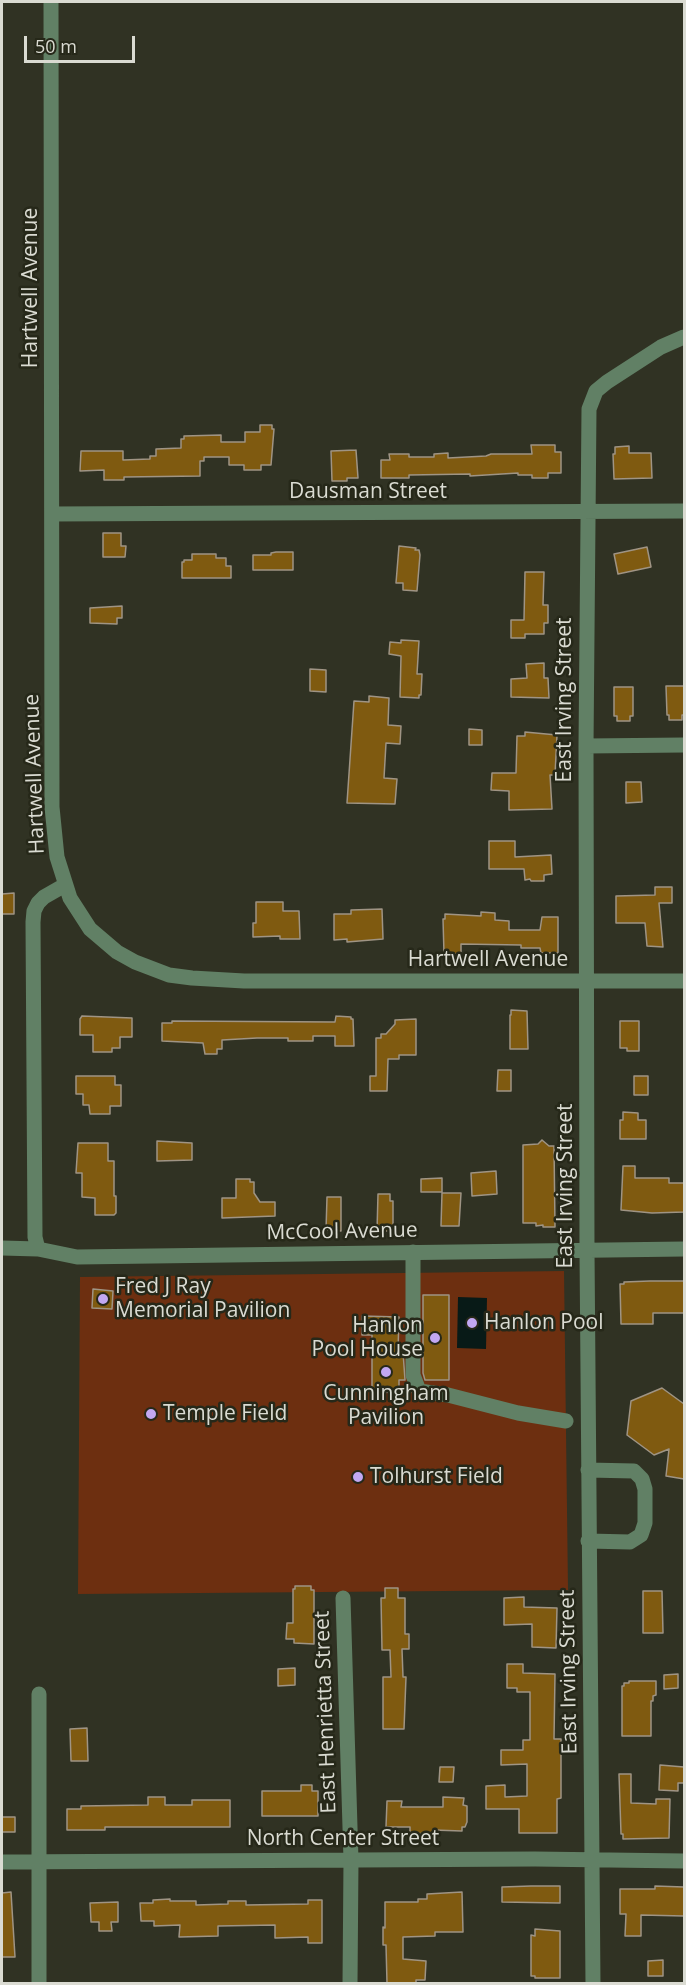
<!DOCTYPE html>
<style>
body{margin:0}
#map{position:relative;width:686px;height:1985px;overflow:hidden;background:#303223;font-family:"Open Sans",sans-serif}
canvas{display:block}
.frame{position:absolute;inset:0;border:3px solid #dadbd2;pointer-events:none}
.scale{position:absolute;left:24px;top:36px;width:111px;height:27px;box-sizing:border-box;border:3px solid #dadbd2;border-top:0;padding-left:8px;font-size:18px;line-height:21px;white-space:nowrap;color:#dadbd2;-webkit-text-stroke:4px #262819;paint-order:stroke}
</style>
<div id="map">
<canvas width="686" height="1985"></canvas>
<div class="frame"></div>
<div class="scale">50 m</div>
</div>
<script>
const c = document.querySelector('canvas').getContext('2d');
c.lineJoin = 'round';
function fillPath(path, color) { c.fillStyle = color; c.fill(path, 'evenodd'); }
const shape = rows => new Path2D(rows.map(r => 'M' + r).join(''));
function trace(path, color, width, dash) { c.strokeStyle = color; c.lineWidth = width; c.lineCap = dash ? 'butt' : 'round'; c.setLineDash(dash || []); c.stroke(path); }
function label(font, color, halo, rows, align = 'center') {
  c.font = font + ' "Open Sans",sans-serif'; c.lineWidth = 5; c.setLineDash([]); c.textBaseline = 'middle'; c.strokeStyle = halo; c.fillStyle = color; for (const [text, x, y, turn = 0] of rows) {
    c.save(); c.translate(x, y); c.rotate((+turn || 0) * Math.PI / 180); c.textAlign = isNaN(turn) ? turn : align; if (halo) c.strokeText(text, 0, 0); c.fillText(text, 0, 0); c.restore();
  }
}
const green = shape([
 [564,1271,568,1590,78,1594,80,1277]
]);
const water = shape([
 [458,1297,487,1298,486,1349,457,1348]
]);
const building = shape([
 [260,425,272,425,272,429,274,429,271,465,261,465,261,470,244,470,244,465,229,465,229,457,204,457,204,461,200,461,200,476,124,477,124,480,104,480,104,470,80,471,81,451,123,451,123,460,150,459,150,456,156,456,156,449,181,448,181,439,184,439,184,436,221,435,221,442,245,442,245,432,260,432,260,425],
 [531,445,555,445,555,452,561,452,561,473,548,473,548,478,532,478,532,475,518,475,518,473,470,476,470,474,409,475,409,478,381,478,381,460,390,460,389,454,409,454,409,457,434,457,434,454,448,453,448,458,486,456,491,454,532,454,531,445],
 [629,446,629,453,651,453,652,478,614,479,613,454,615,454,615,447,629,446],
 [356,450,358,478,347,478,347,481,332,481,331,451,356,450],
 [103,533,121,533,121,546,126,546,125,557,103,557,103,533],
 [399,546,416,548,415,550,419,550,420,555,417,591,403,590,403,583,396,583,399,546],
 [647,547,651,567,618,574,614,554,647,547],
 [276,552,293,552,293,570,253,570,253,555,271,555,271,553,276,552],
 [192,554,216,554,216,558,226,558,226,566,231,566,231,578,182,578,182,562,184,562,184,560,192,560,192,554],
 [525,572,544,572,543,605,548,605,548,623,544,623,544,634,525,634,525,638,511,638,511,620,524,620,525,572],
 [122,606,122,618,117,618,117,624,90,623,90,608,122,606],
 [401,640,419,641,417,674,422,674,421,695,419,695,419,698,400,697,401,656,389,654,390,642,401,643,401,640],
 [544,663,544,678,548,678,549,698,511,697,511,679,527,678,526,664,544,663],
 [310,669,326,670,326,692,310,691,310,669],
 [666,686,684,686,684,715,682,715,682,720,669,720,669,715,667,715,666,686],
 [614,687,633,687,633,716,630,716,630,721,617,721,617,716,614,716,614,687],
 [369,696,389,698,388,725,401,726,400,744,386,743,384,778,397,779,395,804,347,803,354,701,369,702,369,696],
 [469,729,482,730,482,745,469,745,469,729],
 [525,732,557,735,555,775,550,775,552,809,509,810,509,791,491,790,492,773,516,773,517,736,525,736,525,732],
 [626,782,641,782,642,802,626,803,626,782],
 [489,841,515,841,515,857,551,855,552,874,544,875,544,881,531,881,530,879,525,880,524,869,489,869,489,841],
 [655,887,672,887,672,903,659,903,663,947,647,946,645,923,616,923,616,896,655,895,655,887],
 [14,893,14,914,2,914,2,894,14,893],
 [256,902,283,902,283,911,299,911,300,939,280,939,280,936,253,937,253,923,256,923,256,902],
 [382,909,383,939,347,942,347,939,334,940,334,914,351,914,351,910,382,909],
 [481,912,495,913,495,920,509,921,509,930,540,930,542,917,558,917,558,953,541,953,540,948,521,948,521,945,461,944,461,954,444,954,443,919,445,919,445,914,481,916,481,912],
 [511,1010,527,1011,528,1049,510,1049,510,1015,511,1015,511,1010],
 [82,1016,132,1018,132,1037,120,1037,120,1048,112,1048,112,1052,93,1052,93,1035,80,1035,80,1019,82,1016],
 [336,1016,351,1017,351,1019,353,1019,354,1046,335,1046,335,1036,313,1036,313,1041,288,1041,288,1038,257,1038,222,1040,222,1049,217,1049,217,1054,205,1054,203,1043,162,1041,162,1023,172,1023,172,1021,335,1022,336,1016],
 [416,1019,416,1055,399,1055,399,1059,388,1059,387,1091,370,1091,370,1076,376,1076,376,1038,381,1038,381,1034,386,1034,395,1024,395,1020,416,1019],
 [620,1021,639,1021,639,1051,627,1051,627,1048,620,1048,620,1021],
 [498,1070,511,1070,511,1091,497,1091,498,1070],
 [76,1076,115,1076,115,1085,121,1085,121,1106,110,1106,110,1114,90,1114,89,1105,83,1105,83,1094,76,1094,76,1076],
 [634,1076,648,1076,648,1095,634,1095,634,1076],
 [623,1112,638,1113,638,1120,646,1120,646,1139,620,1139,620,1120,623,1120,623,1112],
 [542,1140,549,1146,554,1146,555,1227,543,1227,543,1225,536,1226,536,1223,523,1223,523,1145,538,1144,542,1140],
 [157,1141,192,1143,192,1160,157,1161,157,1141],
 [78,1143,108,1143,108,1161,114,1161,114,1196,116,1196,116,1213,114,1215,95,1215,95,1198,82,1197,82,1173,76,1173,78,1143],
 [623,1166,635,1166,635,1178,669,1178,669,1183,684,1183,684,1212,652,1213,621,1210,623,1166],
 [496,1171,497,1194,472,1196,471,1173,496,1171],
 [442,1178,442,1192,421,1192,421,1179,442,1178],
 [236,1179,250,1179,250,1182,254,1182,254,1193,260,1202,275,1202,275,1216,222,1218,222,1198,236,1198,236,1179],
 [442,1193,461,1193,459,1226,441,1226,442,1193],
 [378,1194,390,1194,390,1201,393,1201,393,1231,377,1231,378,1194],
 [327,1197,341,1197,341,1231,326,1230,327,1197],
 [650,1281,684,1281,684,1313,653,1313,653,1324,621,1324,620,1284,624,1284,624,1282,650,1281],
 [93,1289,113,1291,112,1309,92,1308,93,1289],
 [423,1295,449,1295,449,1380,425,1380,423,1373,423,1295],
 [362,1316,399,1317,398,1352,403,1352,405,1380,399,1380,399,1392,372,1393,372,1335,362,1335,362,1316],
 [662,1388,684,1404,684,1479,666,1476,669,1449,654,1455,627,1435,631,1401,662,1388],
 [295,1586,311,1586,311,1590,314,1590,314,1644,294,1643,294,1639,286,1639,287,1623,293,1623,293,1589,295,1589,295,1586],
 [385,1588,398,1588,398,1598,405,1598,405,1634,409,1634,409,1649,402,1649,403,1677,406,1677,404,1729,383,1729,383,1677,391,1677,390,1650,382,1650,381,1598,385,1598,385,1588],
 [643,1591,662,1591,663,1633,643,1633,643,1591],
 [524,1597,524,1607,557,1608,556,1648,532,1647,532,1624,504,1625,504,1598,524,1597],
 [507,1664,523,1664,523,1673,555,1674,554,1739,561,1739,561,1798,557,1799,557,1833,519,1833,519,1809,486,1809,486,1786,505,1785,505,1797,527,1796,527,1764,501,1765,501,1750,523,1750,523,1740,530,1740,530,1692,517,1692,517,1688,507,1688,507,1664],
 [295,1668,295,1685,278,1686,278,1669,295,1668],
 [678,1674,678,1688,664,1689,664,1675,678,1674],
 [629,1681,656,1681,656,1695,653,1696,653,1701,651,1701,651,1736,622,1736,622,1686,624,1686,624,1683,629,1683,629,1681],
 [87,1728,88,1761,71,1761,70,1729,87,1728],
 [660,1765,684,1767,684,1783,678,1783,678,1791,659,1790,660,1765],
 [440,1767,454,1767,453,1782,439,1782,440,1767],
 [619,1774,631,1774,631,1803,656,1804,656,1799,670,1799,669,1838,623,1839,623,1834,621,1834,619,1774],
 [301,1785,312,1785,312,1791,318,1791,318,1816,262,1816,262,1791,301,1791,301,1785],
 [148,1797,165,1797,165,1805,192,1805,192,1800,230,1800,230,1827,105,1827,105,1830,67,1830,67,1809,81,1809,81,1806,148,1805,148,1797],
 [443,1797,464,1798,463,1805,467,1806,467,1822,465,1827,462,1827,462,1831,433,1830,433,1833,410,1834,410,1827,386,1827,387,1801,402,1801,401,1807,443,1807,443,1797],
 [2,1817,15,1817,15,1832,2,1832,2,1817],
 [531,1886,560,1886,560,1903,502,1902,502,1887,531,1886],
 [655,1886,684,1887,684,1916,641,1915,641,1936,625,1936,626,1914,620,1914,620,1889,655,1889,655,1886],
 [11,1892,15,1957,2,1957,2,1893,11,1892],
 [462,1892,463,1932,435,1932,435,1936,403,1937,403,1959,426,1961,425,1980,416,1980,416,1983,387,1983,386,1945,383,1945,383,1927,385,1928,385,1902,418,1902,418,1899,427,1899,427,1894,462,1892],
 [170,1899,170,1901,196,1901,196,1905,228,1904,228,1901,246,1901,246,1905,308,1904,308,1900,322,1900,322,1943,308,1943,308,1937,275,1938,275,1925,218,1926,218,1936,179,1937,180,1925,154,1926,154,1921,141,1921,140,1903,153,1903,153,1900,170,1899],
 [118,1902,118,1922,111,1922,112,1931,99,1931,99,1922,91,1922,90,1903,118,1902],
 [535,1929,560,1931,560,1978,535,1978,535,1976,531,1976,531,1935,535,1936,535,1929],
 [663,1960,663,1976,648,1976,648,1961,663,1960]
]);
const minor = shape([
 [51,2,52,807,57,857,70,898,90,929,117,952,135,962,169,975,192,978,244,981,684,981],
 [52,514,684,511],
 [586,746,684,745],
 [2,1248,38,1249,77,1257,684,1249],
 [38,1249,35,1237,33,922,34,911,38,903,44,897,65,885],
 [413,1252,413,1375,419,1391,448,1395,518,1413,566,1421],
 [588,1470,634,1471,642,1479,645,1489,645,1523,641,1535,630,1542,588,1541],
 [343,1598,351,1860,350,1984],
 [39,1694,39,1984],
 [2,1862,535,1859,684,1861],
 [593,1984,587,1250,586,746,589,409,596,391,607,382,661,347,684,337]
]);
const markers = [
 [103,1299,6,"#c2a8f2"],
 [472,1323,6,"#c2a8f2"],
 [435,1338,6,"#c2a8f2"],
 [386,1372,6,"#c2a8f2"],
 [151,1414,6,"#c2a8f2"],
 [358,1477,6,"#c2a8f2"]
];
const streetNames = [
 ["Hartwell Avenue",31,288,-90],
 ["Dausman Street",368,492],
 ["East Irving Street",565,700,-90],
 ["Hartwell Avenue",35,774,-92],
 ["Hartwell Avenue",488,960],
 ["East Irving Street",566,1186,-90],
 ["McCool Avenue",342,1232,-1],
 ["East Irving Street",569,1672,-91],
 ["East Henrietta Street",326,1712,-92],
 ["North Center Street",343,1839]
];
const poiNames = [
 ["Fred J Ray",115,1287],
 ["Memorial Pavilion",115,1311],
 ["Hanlon Pool",484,1323],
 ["Hanlon",423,1326,"right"],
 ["Pool House",423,1350,"right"],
 ["Cunningham",386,1394,"center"],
 ["Pavilion",386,1418,"center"],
 ["Temple Field",163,1414],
 ["Tolhurst Field",370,1477]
];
fillPath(green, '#6d2f10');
fillPath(water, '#081a17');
fillPath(building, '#7f5a10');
trace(building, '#9f9484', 1.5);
trace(minor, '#618065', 15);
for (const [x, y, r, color] of markers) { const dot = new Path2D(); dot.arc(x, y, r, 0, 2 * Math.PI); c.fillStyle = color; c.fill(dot); trace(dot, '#262819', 2); }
label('21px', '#dadbd2', '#262819', streetNames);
label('21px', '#dadbd2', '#262819', poiNames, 'left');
</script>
